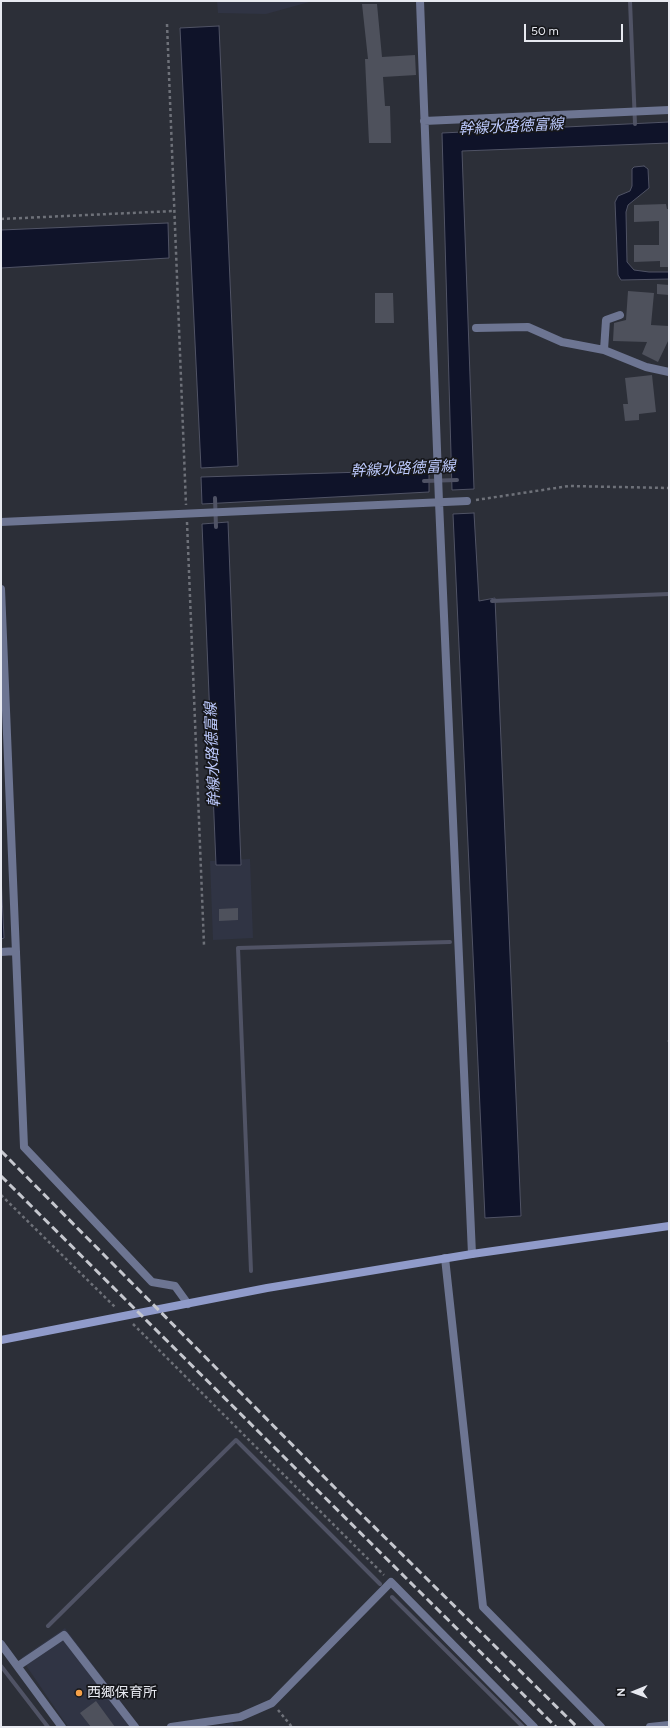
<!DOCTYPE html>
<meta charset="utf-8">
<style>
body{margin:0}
#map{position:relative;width:670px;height:1728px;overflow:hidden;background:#2c2f38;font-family:Figtree,sans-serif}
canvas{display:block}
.frame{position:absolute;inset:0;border:2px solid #e7e9f0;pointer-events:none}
.north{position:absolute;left:614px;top:1672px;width:40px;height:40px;-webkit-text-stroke:3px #16171b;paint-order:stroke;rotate:269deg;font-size:11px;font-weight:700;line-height:16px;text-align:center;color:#e7e9f0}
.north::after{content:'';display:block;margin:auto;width:14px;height:18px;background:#e7e9f0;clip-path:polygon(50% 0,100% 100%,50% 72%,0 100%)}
.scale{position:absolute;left:524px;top:24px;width:99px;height:18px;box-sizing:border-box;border:2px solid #e7e9f0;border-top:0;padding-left:5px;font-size:12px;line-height:14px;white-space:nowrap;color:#e7e9f0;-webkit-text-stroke:3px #16171b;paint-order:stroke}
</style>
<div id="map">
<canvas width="670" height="1728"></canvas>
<div class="frame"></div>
<div class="north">N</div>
<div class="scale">50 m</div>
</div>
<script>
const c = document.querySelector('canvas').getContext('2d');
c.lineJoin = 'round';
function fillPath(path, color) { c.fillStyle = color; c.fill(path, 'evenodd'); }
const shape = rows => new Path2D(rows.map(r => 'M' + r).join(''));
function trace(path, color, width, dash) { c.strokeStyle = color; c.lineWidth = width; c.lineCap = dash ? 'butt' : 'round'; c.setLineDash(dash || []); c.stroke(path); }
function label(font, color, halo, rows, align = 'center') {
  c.font = font + ' Figtree,"Noto Sans JP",sans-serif'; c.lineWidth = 3.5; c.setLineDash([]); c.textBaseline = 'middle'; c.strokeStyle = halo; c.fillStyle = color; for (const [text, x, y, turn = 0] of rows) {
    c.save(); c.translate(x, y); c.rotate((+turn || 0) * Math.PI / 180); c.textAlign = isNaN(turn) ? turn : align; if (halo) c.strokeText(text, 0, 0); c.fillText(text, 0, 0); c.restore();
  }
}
const built = shape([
 [217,1,313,1,266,14,218,13],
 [250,859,253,938,213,940,210,861],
 [65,1628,140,1727,68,1727,21,1658],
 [233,1723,234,1727,203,1727]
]);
const water = shape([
 [219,26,238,466,201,468,180,28,219,26],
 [669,122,669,143,462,151,474,489,452,490,442,133,669,122],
 [644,166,648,169,649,188,628,205,626,212,627,262,634,270,649,272,669,272,669,279,621,280,618,275,615,202,618,196,630,191,632,186,632,169,634,167,644,166],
 [168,223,169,258,1,268,1,230,168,223],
 [429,470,429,492,202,504,201,477,429,470],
 [474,513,479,601,495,598,521,1216,485,1218,453,514,474,513],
 [228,522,241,865,216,865,202,524,228,522],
 [1,875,4,938,1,939,1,875]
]);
const stream = shape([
 [630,1,635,124],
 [424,481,457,480],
 [215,498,216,527],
 [492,601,669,594],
 [251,1271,238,948,450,942],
 [392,1597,523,1727],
 [48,1626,236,1440,380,1584],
 [1,1666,48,1727]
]);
const building = shape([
 [362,4,377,4,382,57,415,55,416,75,383,77,385,106,390,106,391,143,369,143,365,59,368,59],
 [666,204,667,209,669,209,669,267,660,267,660,261,634,262,634,245,659,245,659,221,634,222,634,205],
 [657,284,669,285,669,295,657,294],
 [628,291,654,293,651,325,669,326,669,339,658,362,642,354,647,342,613,341,614,323,626,320],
 [375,293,393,293,394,323,375,323],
 [652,375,656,412,639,414,639,420,625,421,623,404,628,404,625,378],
 [238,908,238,920,219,921,219,909],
 [96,1701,115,1727,91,1727,80,1713]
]);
const path = shape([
 [167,24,186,505],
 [1,219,174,211],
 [476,500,569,486,669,488],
 [187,522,204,945],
 [669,1040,669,1042],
 [1,1195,116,1308],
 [133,1324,384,1575],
 [278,1710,292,1727]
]);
const street = shape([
 [420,1,439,502,472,1254],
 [424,121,669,110],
 [476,328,528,327,562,342,604,350,646,367,669,372],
 [604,350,606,320,620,315],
 [1,522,467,501],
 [1,589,24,1147,152,1282,175,1286,188,1304],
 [1,952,16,951],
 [445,1258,483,1607,601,1727],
 [1,1644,62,1727],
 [18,1666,64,1635,135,1727],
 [171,1727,240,1717,272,1703,391,1582,534,1727],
 [650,1727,669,1725]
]);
const secondary = shape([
 [1,1340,267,1288,472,1254,669,1226]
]);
const rail = shape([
 [1,1151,349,1502,577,1727],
 [1,1176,556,1727]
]);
const markers = [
 [79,1693,4,"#f7a148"]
];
const poiNames = [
 ["西郷保育所",87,1693]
];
const waterNames = [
 ["幹線水路徳富線",511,127,-3],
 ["幹線水路徳富線",403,469,-3],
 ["幹線水路徳富線",213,755,-92]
];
fillPath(built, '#303444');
fillPath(water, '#0f1329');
trace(water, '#505365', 1);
trace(stream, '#505365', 4);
fillPath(building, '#4e515c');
trace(path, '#6e7179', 2.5, [3, 3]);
trace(street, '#6d7592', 8);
trace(secondary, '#909bca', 8);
trace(rail, '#c5c7ce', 3, [8, 4]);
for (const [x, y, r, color] of markers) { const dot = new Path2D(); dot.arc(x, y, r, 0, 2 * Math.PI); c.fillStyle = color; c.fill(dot); trace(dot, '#16171b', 1.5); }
label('14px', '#e7e9f0', '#16171b', poiNames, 'left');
label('italic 15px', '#bbc8fb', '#16171b', waterNames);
</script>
